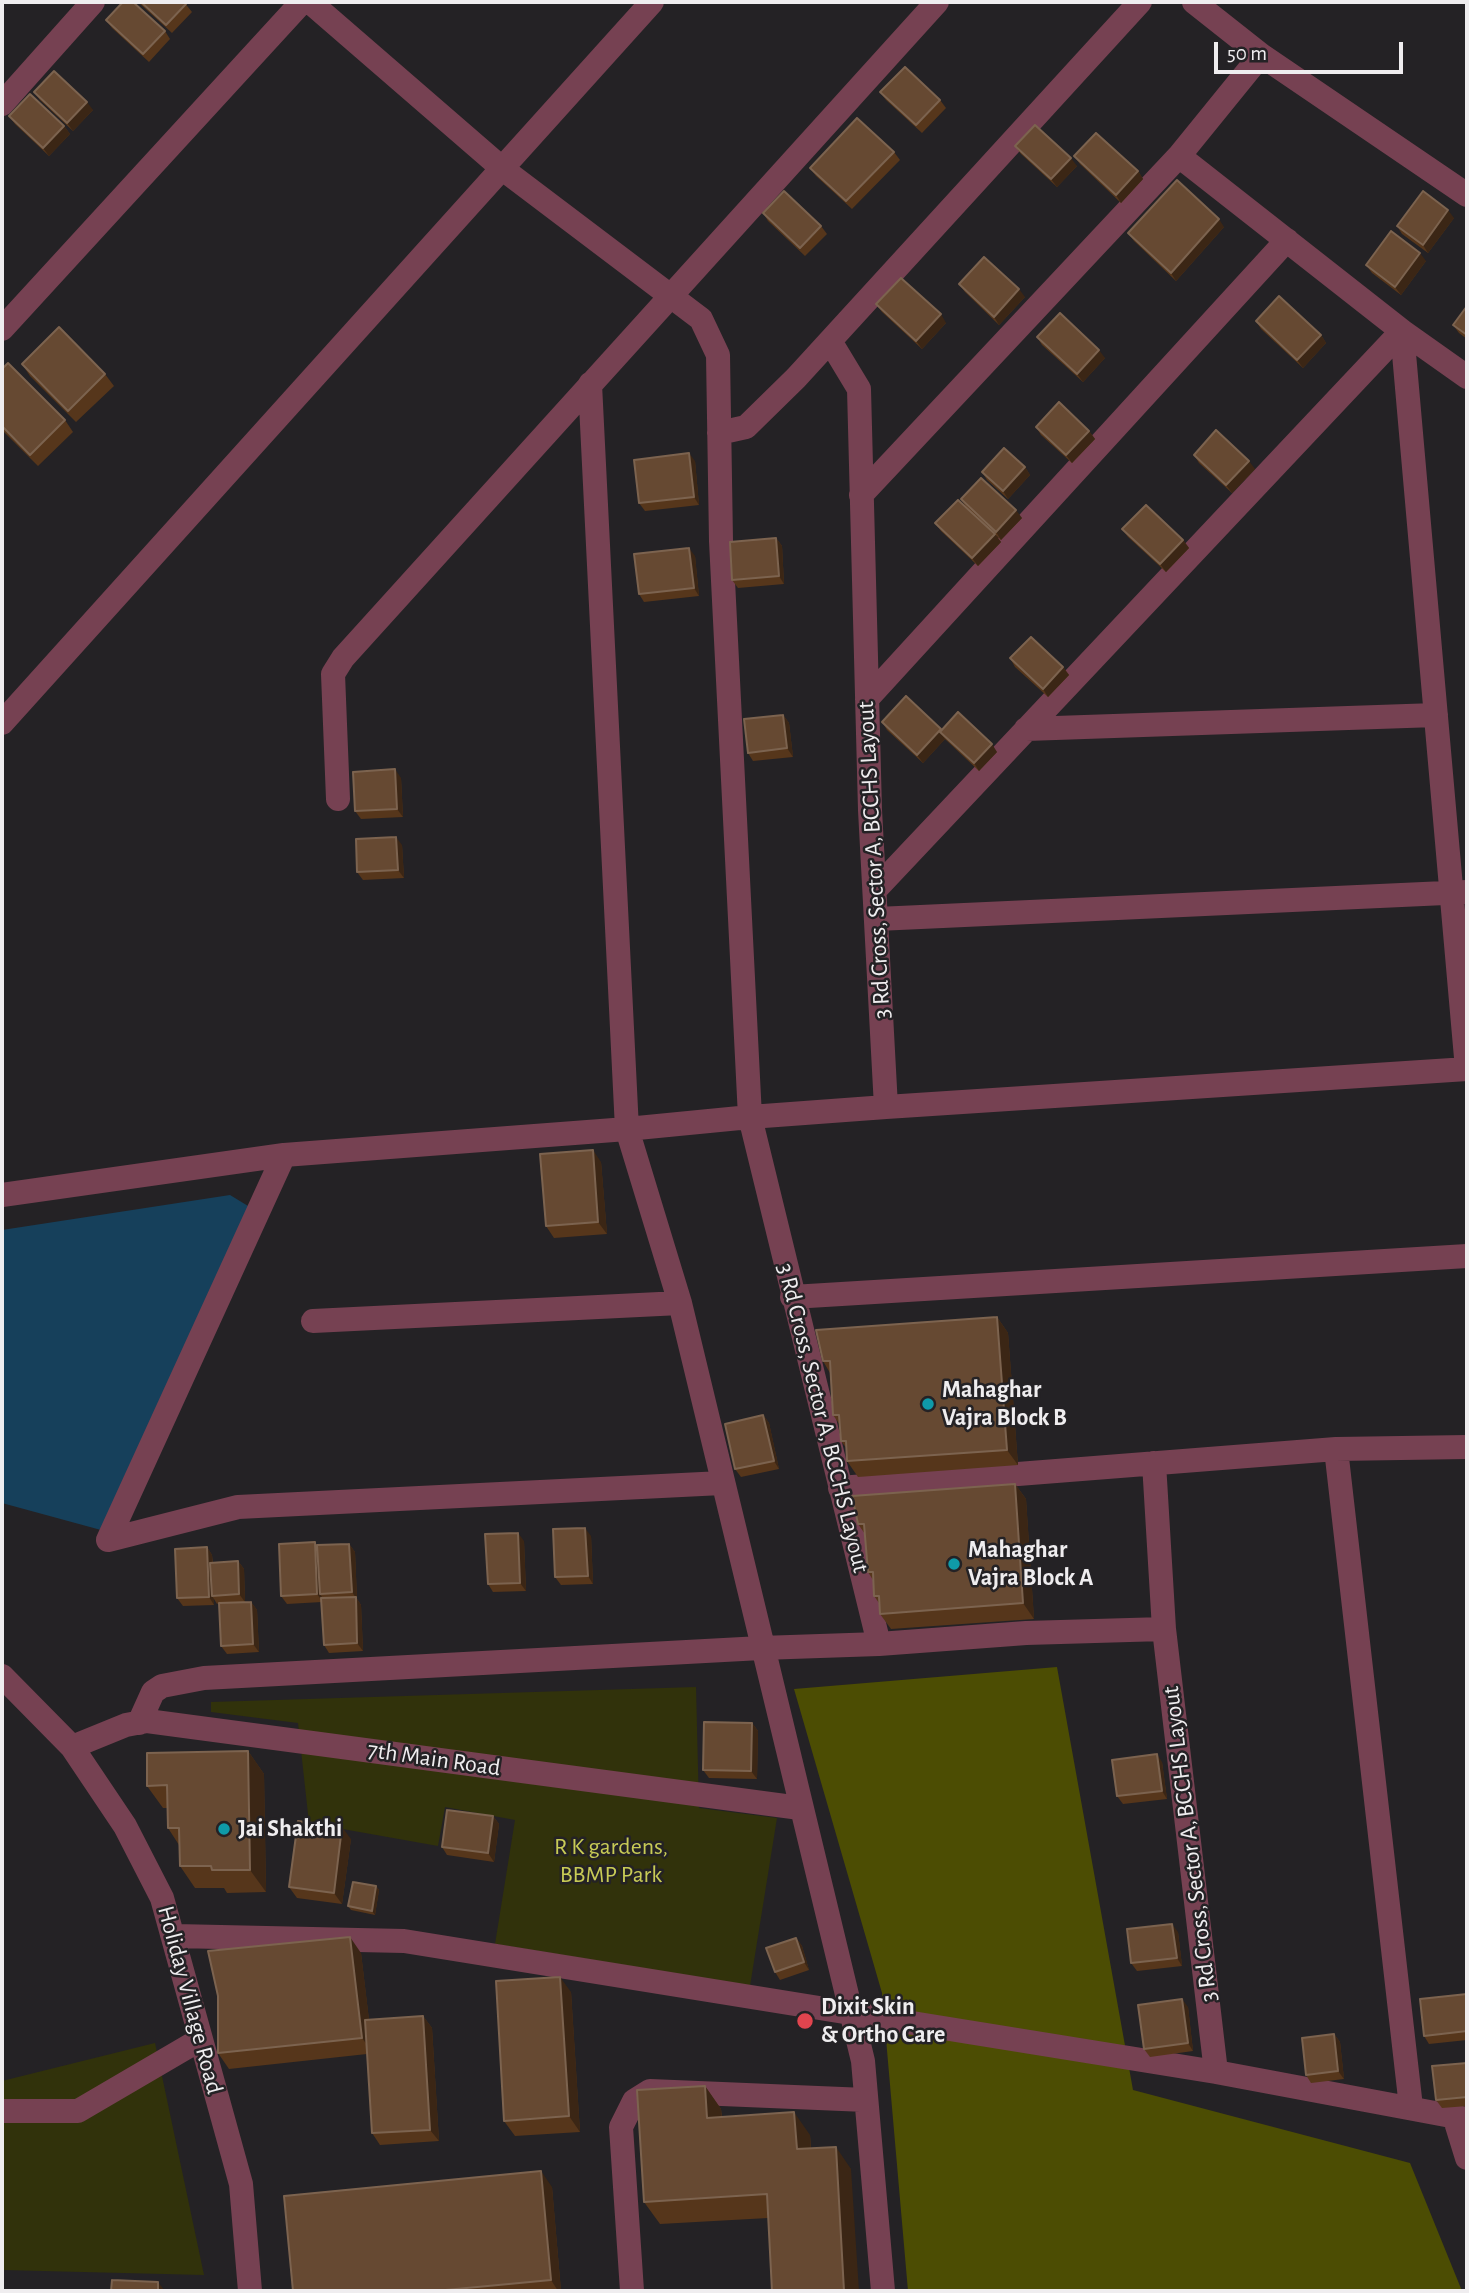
<!DOCTYPE html>
<style>
body{margin:0}
#map{position:relative;width:1469px;height:2293px;overflow:hidden;background:#242225;font-family:"Alegreya Sans",sans-serif}
canvas{display:block}
.frame{position:absolute;inset:0;border:4px solid #efedef;pointer-events:none}
.scale{position:absolute;left:1214px;top:42px;width:189px;height:32px;box-sizing:border-box;border:4px solid #efedef;border-top:0;padding-left:9px;font-size:21px;line-height:24px;white-space:nowrap;color:#efedef;-webkit-text-stroke:5px #242225;paint-order:stroke}
</style>
<div id="map">
<canvas width="1469" height="2293"></canvas>
<div class="frame"></div>
<div class="scale">50 m</div>
</div>
<script>
const c = document.querySelector('canvas').getContext('2d');
c.lineJoin = 'round';
function fillPath(path, color) { c.fillStyle = color; c.fill(path, 'evenodd'); }
const shape = rows => new Path2D(rows.map(r => 'M' + r).join(''));
function trace(path, color, width, dash) { c.strokeStyle = color; c.lineWidth = width; c.lineCap = dash ? 'butt' : 'round'; c.setLineDash(dash || []); c.stroke(path); }
function label(font, color, halo, rows, align = 'center') {
  c.font = font + ' "Alegreya Sans",sans-serif'; c.lineWidth = 5; c.setLineDash([]); c.textBaseline = 'middle'; c.strokeStyle = halo; c.fillStyle = color; for (const [text, x, y, turn = 0] of rows) {
    c.save(); c.translate(x, y); c.rotate((+turn || 0) * Math.PI / 180); c.textAlign = isNaN(turn) ? turn : align; if (halo) c.strokeText(text, 0, 0); c.fillText(text, 0, 0); c.restore();
  }
}
const green = shape([
 [696,1687,699,1808,777,1818,750,1986,495,1944,515,1820,445,1807,438,1846,309,1823,298,1723,211,1712,211,1702],
 [155,2043,204,2275,2,2270,2,2081]
]);
const forest = shape([
 [1057,1667,1133,2090,1410,2163,1462,2291,908,2291,882,1993,794,1689]
]);
const water = shape([
 [230,1195,253,1209,101,1530,2,1503,2,1230]
]);
const minor = shape([
 [310,2,504,170,701,319,718,355,721,541,750,1117,627,1129,590,384],
 [1194,2,1261,55,1467,195],
 [2,104,93,2],
 [1179,156,1261,55],
 [2,329,302,2],
 [830,341,859,389,870,810,886,1107,750,1117,879,1644,1026,1633,1164,1629,1216,2072,1467,2119],
 [719,433,746,427,796,378,1140,2],
 [861,495,1179,156,1402,331,1467,1069,886,1107],
 [867,699,1287,240],
 [2,723,652,2],
 [1026,729,1436,715],
 [338,799,333,674,343,658,937,2],
 [875,890,1402,331,1467,377],
 [877,919,1467,892],
 [2,1195,284,1155,627,1129,680,1303,863,2061,883,2291],
 [792,1297,1467,1256],
 [313,1321,680,1303],
 [1336,1449,1467,1447],
 [1154,1463,1164,1629],
 [840,1488,1336,1449,1411,2107],
 [108,1540,238,1507,722,1483],
 [108,1540,284,1155],
 [2,1676,72,1747,125,1826,162,1898,241,2184,250,2291],
 [139,1723,153,1692,162,1686,204,1678,761,1648,879,1644],
 [72,1747,126,1725,147,1721,800,1808],
 [175,1936,404,1941,1216,2072],
 [2,2111,78,2111,201,2039],
 [1454,2116,1467,2158],
 [632,2291,621,2127,634,2101,650,2091,866,2100]
]);
const wall = shape([
 [138,2,184,2,192,12,172,33],
 [106,20,165,31,170,39,149,62,112,28],
 [34,92,93,110,73,131,40,100],
 [880,92,940,100,946,108,922,133,886,100],
 [9,116,64,126,70,134,49,156,15,124],
 [1015,146,1077,166,1057,187,1021,154],
 [894,152,900,160,852,209,816,176,810,168],
 [1074,156,1138,171,1143,179,1121,203,1080,164],
 [763,213,821,226,827,234,805,256,768,221],
 [1454,218,1428,253,1402,234,1397,226],
 [1224,227,1176,281,1134,241,1128,233],
 [1426,261,1401,295,1372,273,1366,265],
 [959,284,1025,297,999,325,965,292],
 [876,304,946,323,922,349,882,312],
 [1467,306,1467,339,1459,333,1453,325],
 [1256,321,1321,335,1326,343,1303,368,1261,329],
 [1037,337,1105,358,1083,382,1042,345],
 [22,364,105,374,114,386,76,422,30,376],
 [2,369,65,420,73,432,38,466,2,430],
 [1036,427,1089,431,1095,439,1072,463,1041,435],
 [1194,455,1255,469,1232,493,1199,463],
 [695,461,699,505,645,511,639,503],
 [1025,467,1030,475,1008,499,987,480,982,472],
 [961,499,1022,518,1001,540,966,507],
 [935,523,995,534,1001,542,978,566,941,531],
 [1122,529,1183,540,1189,548,1166,572,1128,537],
 [776,538,782,546,784,584,738,588,732,580],
 [695,556,699,596,644,602,639,594],
 [1010,658,1063,667,1069,675,1048,697,1015,667],
 [783,715,789,723,793,757,753,761,748,753],
 [882,722,942,730,997,752,979,771,945,739,923,763,887,730],
 [401,778,403,817,361,819,355,811],
 [402,845,404,878,363,880,357,872],
 [601,1162,607,1234,554,1238,546,1226],
 [997,1317,1008,1333,1018,1465,858,1477,847,1461,847,1449,841,1441,840,1425,833,1415,830,1373,823,1361],
 [763,1415,769,1423,779,1469,741,1477,735,1469],
 [1015,1484,1026,1499,1034,1619,891,1629,880,1614,879,1603,874,1596,873,1580,868,1572,865,1534,858,1524],
 [591,1536,593,1584,561,1585,555,1577],
 [524,1541,526,1591,493,1592,488,1584],
 [315,1542,317,1546,349,1544,355,1552,357,1599,361,1605,363,1651,329,1653,324,1645,322,1602,287,1604,281,1596],
 [207,1547,212,1555,213,1563,238,1561,244,1569,245,1602,251,1602,257,1610,259,1652,227,1654,221,1646,219,1603,217,1604,214,1599,214,1605,183,1606,177,1598],
 [752,1723,758,1731,757,1779,709,1778,703,1770],
 [248,1751,264,1774,266,1892,227,1893,224,1888,195,1888,180,1866,179,1845,168,1828,167,1808,163,1808,147,1786],
 [1162,1762,1167,1799,1123,1804,1117,1796],
 [493,1816,499,1824,494,1862,447,1855,442,1847],
 [351,1839,342,1904,297,1898,289,1887],
 [376,1886,379,1890,375,1915,351,1910,348,1906],
 [1178,1932,1182,1966,1137,1971,1131,1963],
 [796,1938,802,1946,809,1970,780,1980,775,1972],
 [361,1953,369,2020,423,2016,432,2028,439,2141,380,2145,372,2133,367,2054,229,2069,218,2053],
 [571,1992,580,2132,515,2136,504,2121],
 [1467,1994,1467,2040,1429,2044,1424,2036],
 [1188,2007,1193,2051,1150,2057,1144,2049],
 [1334,2034,1340,2042,1344,2079,1311,2083,1306,2075],
 [1467,2063,1467,2106,1442,2108,1436,2100],
 [705,2086,721,2109,722,2117,810,2135,811,2148,851,2169,768,2218,660,2224,644,2202],
 [552,2187,561,2291,293,2291]
]);
const shadedWall = shape([
 [87,102,93,110,73,131,67,123],
 [64,126,70,134,49,156,43,148],
 [1071,158,1077,166,1057,187,1051,179],
 [1138,171,1143,179,1121,203,1116,195],
 [1448,210,1454,218,1428,253,1423,245],
 [1219,219,1224,227,1176,281,1171,273],
 [1420,253,1426,261,1401,295,1395,287],
 [1019,289,1025,297,999,325,994,317],
 [941,314,946,323,922,349,916,341],
 [1321,335,1326,343,1303,368,1297,360],
 [1099,350,1105,358,1083,382,1077,374],
 [1089,431,1095,439,1072,463,1066,455],
 [689,453,695,461,699,505,694,497],
 [1249,461,1255,469,1232,493,1226,485],
 [1025,467,1030,475,1008,499,1003,491],
 [1016,510,1022,518,1001,540,996,532],
 [995,534,1001,542,978,566,972,558],
 [776,538,782,546,784,584,779,576],
 [1183,540,1189,548,1166,572,1160,564],
 [689,548,695,556,699,596,694,588],
 [1063,667,1069,675,1048,697,1043,689],
 [783,715,789,723,793,757,787,748],
 [941,729,940,732,945,739,923,763,917,755],
 [992,744,997,752,979,771,974,763],
 [395,769,401,778,403,817,397,809],
 [396,837,402,845,404,878,398,870],
 [593,1150,601,1162,607,1234,598,1222],
 [997,1317,1008,1333,1018,1465,1007,1450],
 [763,1415,769,1423,779,1469,774,1461],
 [1015,1484,1026,1499,1034,1619,1023,1603],
 [585,1528,591,1536,593,1584,588,1576],
 [518,1533,524,1541,526,1591,520,1583],
 [315,1542,320,1550,320,1594,322,1597,323,1602,317,1594],
 [349,1544,355,1552,357,1599,361,1605,363,1651,357,1643,356,1598,352,1592],
 [207,1547,212,1555,214,1595,212,1596,214,1599,214,1605,209,1597],
 [238,1561,244,1569,245,1602,239,1594],
 [251,1602,257,1610,259,1652,253,1644],
 [752,1723,758,1731,757,1779,751,1771],
 [248,1751,264,1774,266,1892,250,1870],
 [1157,1754,1162,1762,1167,1799,1162,1791],
 [493,1816,499,1824,494,1862,488,1853],
 [342,1827,351,1839,342,1904,334,1893],
 [376,1886,379,1890,375,1915,372,1911],
 [1172,1924,1178,1932,1182,1966,1177,1958],
 [350,1937,361,1953,373,2053,362,2038],
 [796,1938,802,1946,809,1970,804,1962],
 [560,1977,571,1992,580,2132,569,2116],
 [1182,1999,1188,2007,1193,2051,1188,2043],
 [423,2016,432,2028,439,2141,430,2130],
 [1334,2034,1340,2042,1344,2079,1338,2071],
 [705,2086,721,2109,723,2140,707,2118],
 [794,2112,810,2135,812,2172,797,2149],
 [836,2147,851,2169,859,2291,844,2291],
 [541,2171,552,2187,561,2291,558,2291,551,2280],
 [158,2282,164,2290,164,2291,158,2291]
]);
const building = shape([
 [123,2,133,2,165,31,143,54,106,20,123,2],
 [141,2,184,2,186,4,166,25,141,2],
 [905,67,940,100,916,125,880,92,905,67],
 [54,71,87,102,67,123,34,92,54,71],
 [30,94,64,126,43,148,9,116,30,94],
 [857,118,894,152,846,201,810,168,857,118],
 [1035,125,1071,158,1051,179,1015,146,1035,125],
 [1096,133,1138,171,1116,195,1074,156,1096,133],
 [1177,180,1219,219,1171,273,1128,233,1177,180],
 [784,191,821,226,800,248,763,213,784,191],
 [1423,191,1448,210,1423,245,1397,226,1423,191],
 [1391,231,1420,253,1395,287,1366,265,1391,231],
 [984,257,1019,289,994,317,959,284,984,257],
 [901,278,941,314,916,341,876,304,901,278],
 [1279,296,1321,335,1297,360,1256,321,1279,296],
 [1467,306,1467,335,1453,325,1467,306],
 [1060,313,1099,350,1077,374,1037,337,1060,313],
 [59,327,105,374,68,411,22,364,59,327],
 [8,363,65,420,30,455,2,426,2,369,8,363],
 [1059,402,1089,431,1066,455,1036,427,1059,402],
 [1216,430,1249,461,1226,485,1194,455,1216,430],
 [1004,448,1025,467,1003,491,982,472,1004,448],
 [689,453,694,497,639,503,634,460,689,453],
 [981,478,1016,510,996,532,961,499,981,478],
 [958,500,995,534,972,558,935,523,958,500],
 [1146,505,1183,540,1160,564,1122,529,1146,505],
 [776,538,779,576,732,580,730,542,776,538],
 [689,548,694,588,639,594,634,554,689,548],
 [1031,637,1063,667,1043,689,1010,658,1031,637],
 [906,696,941,729,917,755,882,722,906,696],
 [958,712,992,744,974,763,940,732,958,712],
 [783,715,787,748,748,753,744,719,783,715],
 [395,769,397,809,355,811,353,772,395,769],
 [396,837,398,870,357,872,356,839,396,837],
 [593,1150,598,1222,546,1226,540,1154,593,1150],
 [997,1317,1007,1450,847,1461,846,1441,841,1441,839,1415,833,1415,830,1361,823,1361,816,1330,997,1317],
 [763,1415,774,1461,735,1469,725,1424,763,1415],
 [1015,1484,1023,1603,880,1614,879,1596,874,1596,873,1572,868,1572,864,1524,858,1524,852,1496,1015,1484],
 [585,1528,588,1576,555,1577,553,1529,585,1528],
 [518,1533,520,1583,488,1584,485,1534,518,1533],
 [315,1542,317,1594,281,1596,279,1544,315,1542],
 [349,1544,352,1592,320,1594,317,1545,349,1544],
 [207,1547,209,1597,177,1598,175,1549,207,1547],
 [238,1561,239,1594,212,1596,210,1563,238,1561],
 [356,1597,357,1643,324,1645,321,1598,356,1597],
 [251,1602,253,1644,221,1646,219,1603,251,1602],
 [704,1722,752,1723,751,1771,703,1770,704,1722],
 [248,1751,250,1870,212,1870,211,1866,180,1866,179,1828,168,1828,167,1785,147,1786,147,1753,248,1751],
 [1157,1754,1162,1791,1117,1796,1112,1760,1157,1754],
 [447,1810,493,1816,488,1853,442,1847,447,1810],
 [298,1821,342,1827,334,1893,289,1887,298,1821],
 [353,1882,376,1886,372,1911,348,1906,353,1882],
 [1172,1924,1177,1958,1131,1963,1127,1929,1172,1924],
 [350,1937,362,2038,218,2053,218,1996,208,1951,350,1937],
 [796,1938,804,1962,775,1972,766,1948,796,1938],
 [560,1977,569,2116,504,2121,496,1981,560,1977],
 [1467,1994,1467,2031,1424,2036,1420,1999,1467,1994],
 [1182,1999,1188,2043,1144,2049,1138,2005,1182,1999],
 [423,2016,430,2130,372,2133,365,2020,423,2016],
 [1334,2034,1338,2071,1306,2075,1302,2038,1334,2034],
 [1467,2063,1467,2097,1436,2100,1432,2066,1467,2063],
 [705,2086,707,2118,794,2112,797,2149,836,2147,844,2291,772,2291,767,2194,644,2202,637,2090,705,2086],
 [541,2171,551,2280,435,2291,293,2291,284,2196,541,2171],
 [112,2280,158,2282,158,2291,111,2291,112,2280]
]);
const markers = [
 [928,1404,7,"#0f9aa8"],
 [954,1564,7,"#0f9aa8"],
 [224,1829,7,"#0f9aa8"],
 [805,2021,9,"#e0444e"]
];
const streetNames = [
 ["3 Rd Cross, Sector A, BCCHS Layout",874,860,-93],
 ["3 Rd Cross, Sector A, BCCHS Layout",823,1418,76],
 ["7th Main Road",434,1759,8],
 ["3 Rd Cross, Sector A, BCCHS Layout",1190,1844,-97],
 ["Holiday Village Road",190,2000,75]
];
const poiNames = [
 ["Mahaghar",942,1390],
 ["Vajra Block B",942,1418],
 ["Mahaghar",968,1550],
 ["Vajra Block A",968,1578],
 ["Jai Shakthi",238,1829],
 ["Dixit Skin",821,2007],
 ["& Ortho Care",821,2035]
];
const parkNames = [
 ["R K gardens,",611,1847],
 ["BBMP Park",611,1875]
];
fillPath(green, '#31320b');
fillPath(forest, '#4c4d03');
fillPath(water, '#16405b');
trace(minor, '#764152', 24);
fillPath(wall, '#56361b');
fillPath(shadedWall, '#3b2615');
fillPath(building, '#664932');
trace(building, '#7c634f', 2);
for (const [x, y, r, color] of markers) { const dot = new Path2D(); dot.arc(x, y, r, 0, 2 * Math.PI); c.fillStyle = color; c.fill(dot); trace(dot, '#242225', 2.5); }
label('24px', '#efedef', '#242225', streetNames);
label('bold 24px', '#efedef', '#242225', poiNames, 'left');
label('24px', '#c8cb56', '#242225', parkNames);
</script>
